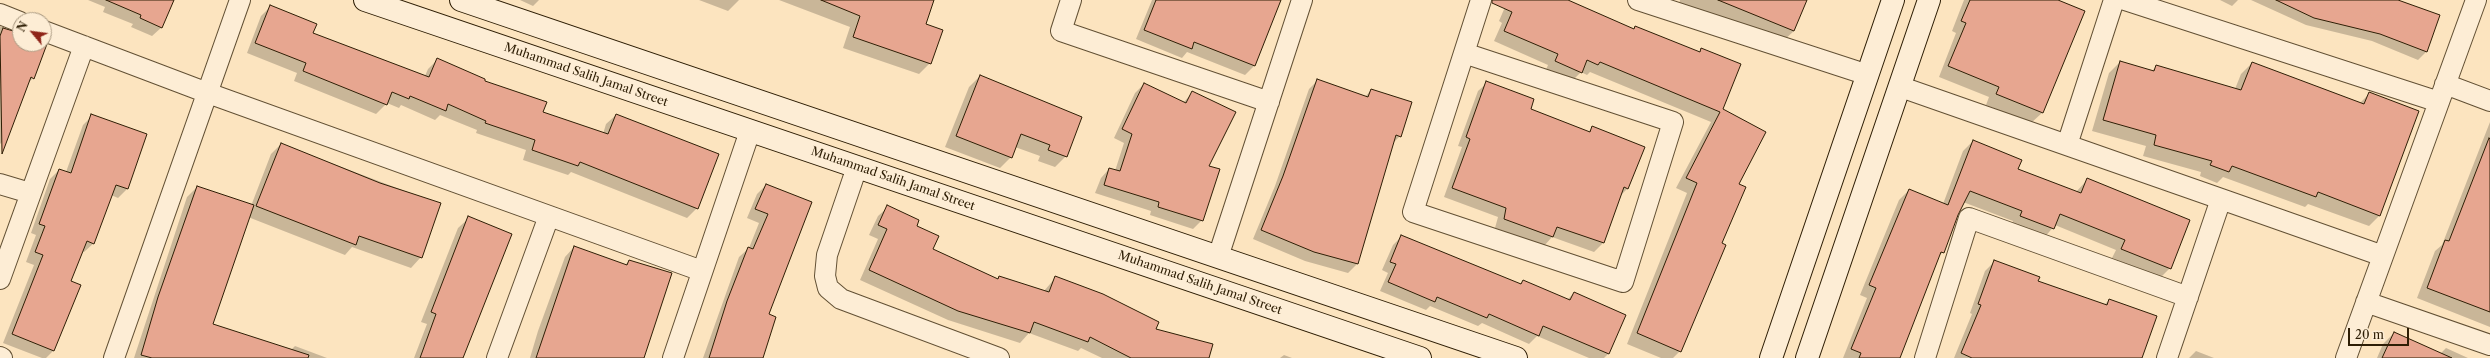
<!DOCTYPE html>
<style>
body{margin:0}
#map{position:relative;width:2490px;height:358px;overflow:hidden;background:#fce4bf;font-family:"Libre Caslon Text",serif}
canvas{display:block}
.north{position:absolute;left:12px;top:12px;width:40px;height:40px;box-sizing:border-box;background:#fdedd5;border:1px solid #aa9a82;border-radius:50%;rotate:299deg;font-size:11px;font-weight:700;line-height:16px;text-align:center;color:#2e1e05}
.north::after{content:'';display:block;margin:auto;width:14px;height:18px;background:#8f2418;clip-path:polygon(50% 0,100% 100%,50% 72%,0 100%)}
.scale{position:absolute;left:2348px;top:328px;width:61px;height:18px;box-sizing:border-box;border:2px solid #2e1e05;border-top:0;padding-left:5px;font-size:12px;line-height:14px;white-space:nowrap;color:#2e1e05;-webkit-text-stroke:3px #fdedd5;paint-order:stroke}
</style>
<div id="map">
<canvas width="2490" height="358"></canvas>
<div class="north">N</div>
<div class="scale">20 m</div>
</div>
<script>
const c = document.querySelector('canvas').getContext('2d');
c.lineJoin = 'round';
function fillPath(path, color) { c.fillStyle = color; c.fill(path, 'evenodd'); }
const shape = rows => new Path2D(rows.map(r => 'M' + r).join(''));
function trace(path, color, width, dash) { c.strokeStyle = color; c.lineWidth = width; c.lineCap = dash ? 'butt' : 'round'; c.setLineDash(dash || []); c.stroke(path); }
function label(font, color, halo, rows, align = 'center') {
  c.font = font + ' "Libre Caslon Text",serif'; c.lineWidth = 3; c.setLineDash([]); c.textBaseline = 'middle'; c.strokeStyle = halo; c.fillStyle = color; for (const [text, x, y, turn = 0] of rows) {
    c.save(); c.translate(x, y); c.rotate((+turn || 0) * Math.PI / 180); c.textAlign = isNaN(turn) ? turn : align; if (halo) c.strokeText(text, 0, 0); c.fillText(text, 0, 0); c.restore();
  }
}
const shadow = shape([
 [88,0,173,0,162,27,152,36,131,27,133,24,103,12,105,7],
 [520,0,539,0,533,6],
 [699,0,739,0,728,11],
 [779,0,933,0,925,24,930,63,919,74,843,48,850,27],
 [1152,0,1278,0,1254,66,1245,75,1187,52,1182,58,1136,39],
 [1508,0,1566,0,1633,30,1636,27,1699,52,1702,50,1721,110,1738,185,1720,243,1680,351,1673,358,1661,358,1627,344,1687,193,1676,188,1711,122,1590,72,1587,75,1581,72,1570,83,1545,72,1548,65,1494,41,1502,23,1499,21],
 [1680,0,1806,0,1794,31,1783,41,1679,4],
 [1964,0,2056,0,2084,11,2042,113,2031,123,1986,105,1989,97,1939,77,1956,33,1952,31],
 [2220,0,2238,0,2232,6],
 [2251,0,2395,0,2439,16,2426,52,2418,60,2372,41,2306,25],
 [271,6,312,33,425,76,428,69,437,60,542,113,603,134,606,124,616,115,697,208,687,218,571,172,568,175,523,160,526,150,476,133,477,130,440,115,435,120,401,105,399,108,387,103,376,114,294,81,297,73,247,53,261,16],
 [0,26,20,35,20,44,43,44,33,78,26,85,7,137,0,144],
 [2120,62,2152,71,2156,66,2235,89,2241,74,2252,63,2360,103,2369,94,2380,215,2369,226,2308,204,2305,207,2223,177,2217,183,2200,176,2201,172,2143,156,2146,146,2092,131,2109,73],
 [980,76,1066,156,1055,167,1038,161,1040,156,1015,147,1011,157,1000,168,945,147,969,87],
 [1318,80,1365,97,1371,90,1400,136,1393,143,1357,264,1348,273,1305,261,1253,239,1275,186,1309,89],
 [1487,83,1529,109,1588,132,1592,128,1627,189,1620,196,1603,243,1594,252,1552,237,1544,246,1495,228,1498,217,1444,197,1462,147,1458,146,1478,91],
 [1144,84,1183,103,1193,92,1202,220,1193,229,1150,215,1151,211,1095,193,1101,178,1109,169,1115,171,1124,143,1114,138,1135,93],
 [92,116,127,189,118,198,111,195,94,243,84,252,82,251,70,281,54,350,46,358,42,358,3,343,34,265,26,262,36,235,31,233,50,179,59,170,66,172,83,125],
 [2490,122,2490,327,2417,298,2435,251,2442,245],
 [1973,141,2017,169,2076,192,2088,179,2170,268,2160,278,2112,258,2116,250,2055,225,2044,238,2011,226,2013,221,1963,202,1943,252,1937,258,1898,358,1843,358,1867,298,1860,295,1899,200,1909,190,1943,204,1963,151],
 [281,144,439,204,421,257,411,268,352,247,345,255,248,217,211,324,291,350,295,346,327,358,134,358,187,197,197,187,251,206,271,154],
 [766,185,811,203,767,315,761,358,703,358,739,257,749,248,759,223,747,218,757,194],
 [888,207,915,227,931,250,996,280,999,277,1044,291,1056,277,1208,358,1102,358,1081,348,1078,351,1029,333,1020,343,948,320,860,280,878,239,869,235,878,216],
 [469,218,463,358,414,358,427,324,421,322,458,228],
 [1402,236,1519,285,1523,281,1567,300,1574,293,1625,315,1608,354,1604,358,1589,358,1537,336,1529,344,1482,323,1478,326,1430,306,1426,310,1380,291,1388,273,1382,270,1393,245],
 [574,247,625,265,629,261,643,358,530,358,538,331,565,257],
 [1994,262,2037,281,2104,305,2109,300,2141,358,1954,358,1972,314,1970,313,1985,271],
 [2394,333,2440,354,2446,348,2468,358,2377,358,2383,344],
 [2196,351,2214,358,2189,358],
 [1284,355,1292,358,1280,358]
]);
const building = shape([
 [106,0,174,0,162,28,140,18,141,15,106,0],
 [821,0,934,0,926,24,943,30,931,64,853,37,860,16,821,0],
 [1156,0,1281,0,1255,66,1194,42,1192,49,1144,30,1156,0],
 [1492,0,1568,0,1634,29,1635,26,1700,52,1701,48,1741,64,1723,109,1766,132,1739,184,1746,187,1722,243,1726,245,1681,352,1637,333,1697,183,1686,178,1720,112,1600,62,1598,65,1587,60,1582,73,1555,61,1558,54,1504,31,1512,12,1492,3,1492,0],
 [1718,0,1807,0,1794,31,1718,0],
 [1970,0,2058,0,2085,11,2043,113,1996,94,1999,87,1948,66,1966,23,1961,21,1970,0],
 [2276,0,2398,0,2440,15,2427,52,2380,34,2314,18,2276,0],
 [270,5,317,24,313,33,429,77,437,58,485,79,485,81,547,102,543,112,608,134,616,114,719,154,698,209,580,162,578,166,532,150,535,140,485,123,486,121,448,104,446,111,410,96,409,99,392,92,387,105,303,71,306,63,255,43,270,5],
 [3,28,20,33,20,44,47,44,34,79,31,77,2,154,0,36,3,28],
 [2120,61,2154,71,2156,65,2241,90,2252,62,2364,104,2369,92,2419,111,2380,216,2318,192,2316,197,2232,166,2229,172,2210,165,2212,161,2154,145,2156,135,2103,120,2120,61],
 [980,75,1082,117,1067,157,1048,150,1050,145,1021,134,1012,158,956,136,980,75],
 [1317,79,1368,97,1371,89,1412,102,1401,137,1396,135,1358,264,1314,252,1261,230,1283,176,1317,79],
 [1486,81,1534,99,1531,109,1590,132,1592,126,1645,147,1628,189,1624,187,1604,243,1557,227,1553,237,1504,219,1506,208,1452,188,1470,139,1466,137,1486,81],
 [1144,83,1186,103,1192,91,1236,112,1209,166,1220,169,1203,221,1158,207,1159,202,1104,185,1109,168,1120,171,1132,134,1122,129,1144,83],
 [91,114,147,134,128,189,116,185,94,244,87,241,71,281,81,285,54,351,12,334,43,255,35,252,45,226,39,224,59,169,71,173,91,114],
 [2489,138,2490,139,2490,312,2427,288,2445,240,2449,241,2489,138],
 [1973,140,2022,160,2018,169,2081,193,2087,178,2190,220,2171,269,2121,249,2125,240,2060,214,2054,229,2020,216,2022,211,1970,191,1958,215,1944,253,1941,252,1900,358,1859,358,1861,353,1851,349,1876,288,1869,285,1909,189,1948,205,1973,140],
 [281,143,380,183,441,203,422,258,359,236,356,245,256,206,281,143],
 [766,184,812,202,769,314,776,317,763,358,709,358,727,301,748,247,753,249,768,214,755,209,766,184],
 [197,186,254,205,213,324,309,355,308,358,152,358,141,355,158,297,197,186],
 [887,205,919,220,917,226,939,236,933,249,998,279,999,276,1049,292,1055,276,1103,294,1159,322,1156,329,1213,344,1209,358,1131,358,1090,337,1088,342,1034,322,1030,333,958,311,869,270,887,229,878,225,887,205],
 [468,216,512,234,463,358,420,358,436,314,431,312,468,216],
 [1401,235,1521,284,1523,280,1570,300,1574,292,1626,315,1609,354,1543,326,1539,336,1489,314,1487,318,1437,297,1435,302,1388,282,1396,264,1390,262,1401,235],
 [574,246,627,265,629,260,672,273,644,358,536,358,574,246],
 [1994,260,2040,277,2038,281,2107,305,2109,299,2157,316,2142,358,1972,358,1961,353,1981,305,1978,304,1994,260],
 [2394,332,2452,358,2382,358,2394,332]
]);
const street = shape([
 [1071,0,1061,31,1269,102],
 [1638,0,1868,75],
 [2125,0,2439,102],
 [0,14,20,22],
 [44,31,205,92,702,271],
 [1464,53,1673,122,1623,282,1413,212,1481,0],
 [2445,84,2490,101],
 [1901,87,2221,199,2167,358],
 [2067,145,2114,0],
 [857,167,827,255,825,276,828,288,841,299,999,358],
 [0,184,30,193],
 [2221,199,2383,256],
 [1218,257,1302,0],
 [0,279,84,46],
 [2366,302,2490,345],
 [0,357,2,358],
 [114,358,240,0],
 [497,358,549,216],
 [673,358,750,131],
 [1925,358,1969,218,2188,297],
 [2346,358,2476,0]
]);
const secondary = shape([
 [365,0,1420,358],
 [461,0,1516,358],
 [1771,358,1893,0],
 [1807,358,1929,0]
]);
const streetNames = [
 ["Muhammad Salih Jamal Street",586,75,19],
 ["Muhammad Salih Jamal Street",893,179,19],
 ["Muhammad Salih Jamal Street",1200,283,19]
];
fillPath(shadow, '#0003');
fillPath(building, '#e7a690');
trace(building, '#2e1e05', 1);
trace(street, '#625034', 22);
trace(secondary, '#2e1e05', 24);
trace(street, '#fdedd5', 20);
trace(secondary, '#fdedd5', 22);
label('12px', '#2e1e05', '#fdedd5', streetNames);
</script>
